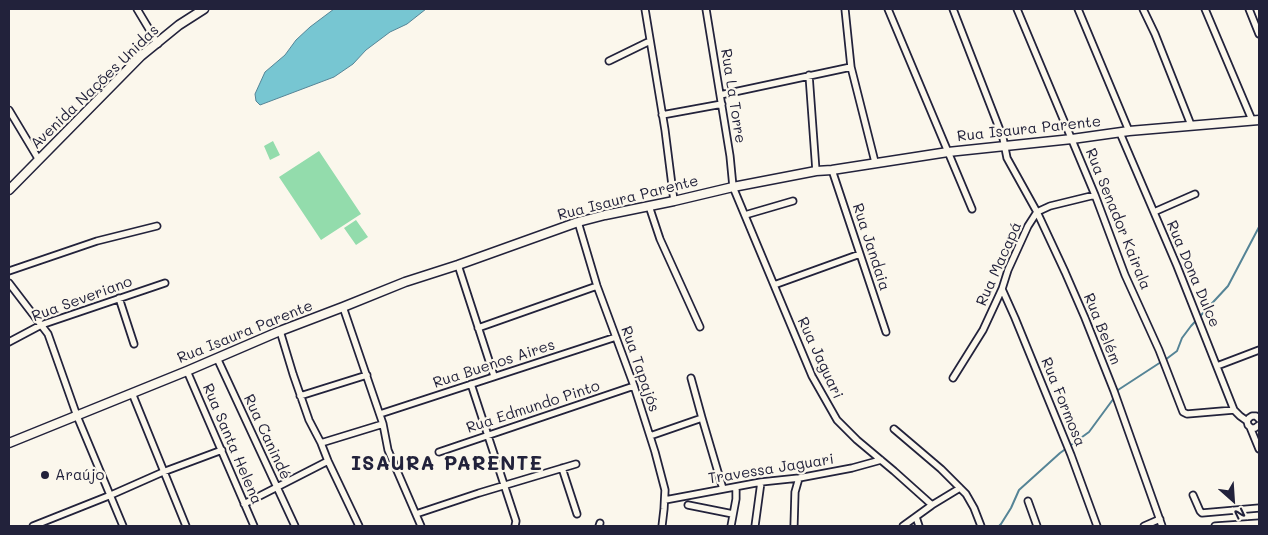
<!DOCTYPE html>
<meta charset="utf-8">
<style>
body{margin:0}
#map{position:relative;width:1268px;height:535px;overflow:hidden;background:#fbf7ec;font-family:Mali,sans-serif}
canvas{display:block}
.frame{position:absolute;inset:0;border:10px solid #22223b;pointer-events:none}
.north{position:absolute;left:1208px;top:475px;width:50px;height:50px;-webkit-text-stroke:4px #fbf7ec;paint-order:stroke;rotate:154deg;font-size:14px;font-weight:700;line-height:20px;text-align:center;color:#22223b}
.north::after{content:'';display:block;margin:auto;width:18px;height:22px;background:#22223b;clip-path:polygon(50% 0,100% 100%,50% 72%,0 100%)}
</style>
<div id="map">
<canvas width="1268" height="535"></canvas>
<div class="frame"></div>
<div class="north">N</div>
</div>
<script>
const c = document.querySelector('canvas').getContext('2d');
c.lineJoin = 'round';
function fillPath(path, color) { c.fillStyle = color; c.fill(path, 'evenodd'); }
const shape = rows => new Path2D(rows.map(r => 'M' + r).join(''));
function trace(path, color, width, dash) { c.strokeStyle = color; c.lineWidth = width; c.lineCap = dash ? 'butt' : 'round'; c.setLineDash(dash || []); c.stroke(path); }
function label(font, color, halo, rows, align = 'center') {
  c.font = font + ' Mali,sans-serif'; c.lineWidth = 4.5; c.setLineDash([]); c.textBaseline = 'middle'; c.strokeStyle = halo; c.fillStyle = color; for (const [text, x, y, turn = 0] of rows) {
    c.save(); c.translate(x, y); c.rotate((+turn || 0) * Math.PI / 180); c.textAlign = isNaN(turn) ? turn : align; if (halo) c.strokeText(text, 0, 0); c.fillText(text, 0, 0); c.restore();
  }
}
const green = shape([
 [273,141,280,155,270,160,264,146],
 [319,151,361,214,321,240,279,177],
 [356,220,368,237,356,245,344,228]
]);
const water = shape([
 [334,9,426,9,407,24,390,32,366,50,353,64,334,77,260,105,256,101,255,94,265,72,285,55,296,40,310,27,334,9]
]);
const stream = shape([
 [1165,360,1177,351,1182,338,1191,326,1228,286,1259,227],
 [1116,393,1118,390,1161,362],
 [999,526,1001,524,1011,508,1019,490,1060,453,1089,432,1114,398]
]);
const street = shape([
 [137,9,158,44],
 [645,9,665,130,674,201],
 [706,9,730,156,733,187,812,376,837,420,857,440,894,471,932,505],
 [845,9,851,67,875,162],
 [888,9,972,209],
 [953,9,1003,138,1007,158,1037,212,1065,272,1085,318,1114,391,1162,526],
 [1017,9,1095,195,1125,275,1159,350,1183,412,1187,414,1234,410],
 [1078,9,1129,131],
 [1143,9,1155,34,1191,125],
 [1205,9,1252,120],
 [1249,9,1259,34],
 [609,61,650,41],
 [809,75,816,171],
 [720,95,851,67],
 [9,110,39,160],
 [662,115,722,104],
 [1120,133,1177,266,1234,410,1240,416,1247,421],
 [832,170,886,332],
 [649,206,660,239,700,327],
 [1154,212,1195,194],
 [745,215,793,201],
 [578,222,597,286,634,386,655,452,665,490,664,509,662,526],
 [458,265,494,376],
 [9,271,97,241,157,226],
 [9,283,48,334,77,416,123,526],
 [774,285,860,254],
 [1002,289,1015,318,1071,455,1097,526],
 [119,298,134,344],
 [343,307,383,424,388,450,421,526],
 [478,328,597,286],
 [280,331,293,374,309,420,321,443,328,461,359,526],
 [9,342,41,325,165,283],
 [217,358,295,526],
 [1217,366,1259,350],
 [187,371,254,526],
 [691,378,702,418,723,489],
 [953,378,983,330,1002,289,1008,270,1028,226,1037,212,1050,206,1095,195],
 [471,384,516,521,515,526],
 [132,393,186,526],
 [300,396,367,375],
 [380,414,616,337],
 [1259,419,1256,416,1252,416,1249,418,1247,421,1248,425,1251,428,1255,428,1259,425],
 [1250,427,1259,449],
 [894,429,941,469,966,494,974,508,981,526],
 [650,436,702,418],
 [321,443,383,424],
 [439,452,634,386],
 [562,468,577,514],
 [1193,495,1200,511,1202,513,1259,508],
 [665,500,761,482,799,478,852,468,881,460],
 [1028,501,1037,526],
 [244,504,328,461],
 [688,505,733,514],
 [416,514,479,493,576,464],
 [916,517,919,526],
 [33,526,111,495,163,472,222,450],
 [599,526,600,523],
 [731,526,736,499,736,487],
 [755,526,761,482],
 [794,526,795,492,799,478],
 [903,526,932,505,960,488],
 [1144,526,1160,519],
 [1215,526,1259,523]
]);
const secondary = shape([
 [9,190,141,56,179,25,204,9],
 [9,443,187,371,280,331,343,307,405,282,458,265,578,222,605,215,674,201,733,187,816,171,832,170,948,152,1072,139,1129,131,1259,120]
]);
const markers = [
 [45,475,5,"#22223b"]
];
const streetNames = [
 ["Avenida Nações Unidas",95,87,-44],
 ["Rua La Torre",733,96,81],
 ["Rua Isaura Parente",1029,129,-6],
 ["Rua Isaura Parente",628,198,-14],
 ["Rua Senador Kairala",1118,219,68],
 ["Rua Jandaia",871,247,72],
 ["Rua Macapá",999,264,-66],
 ["Rua Dona Dulce",1193,274,67],
 ["Rua Severiano",82,299,-20],
 ["Rua Belém",1102,329,68],
 ["Rua Isaura Parente",245,332,-22],
 ["Rua Jaguari",820,358,65],
 ["Rua Buenos Aires",494,364,-18],
 ["Rua Tapajós",640,369,71],
 ["Rua Formosa",1063,402,68],
 ["Rua Edmundo Pinto",533,407,-18],
 ["Rua Canindé",267,437,65],
 ["Rua Santa Helena",232,444,67],
 ["Travessa Jaguari",771,469,-9]
];
const poiNames = [
 ["Araújo",55,475]
];
const districtNames = [
 ["ISAURA PARENTE",447,464]
];
fillPath(green, '#93dcac');
fillPath(water, '#77c6d2');
trace(water, '#558496', 1);
trace(stream, '#558496', 2);
trace(street, '#22223b', 9);
trace(secondary, '#22223b', 11);
trace(street, '#fbf7ec', 5.5);
trace(secondary, '#fbf7ec', 8);
for (const [x, y, r, color] of markers) { const dot = new Path2D(); dot.arc(x, y, r, 0, 2 * Math.PI); c.fillStyle = color; c.fill(dot); trace(dot, '#fbf7ec', 2); }
label('15px', '#22223b', '#fbf7ec', streetNames);
label('15px', '#22223b', '#fbf7ec', poiNames, 'left');
c.letterSpacing = '1px';
label('bold 20px', '#22223b', '#fbf7ec', districtNames);
c.letterSpacing = '0px';
</script>
